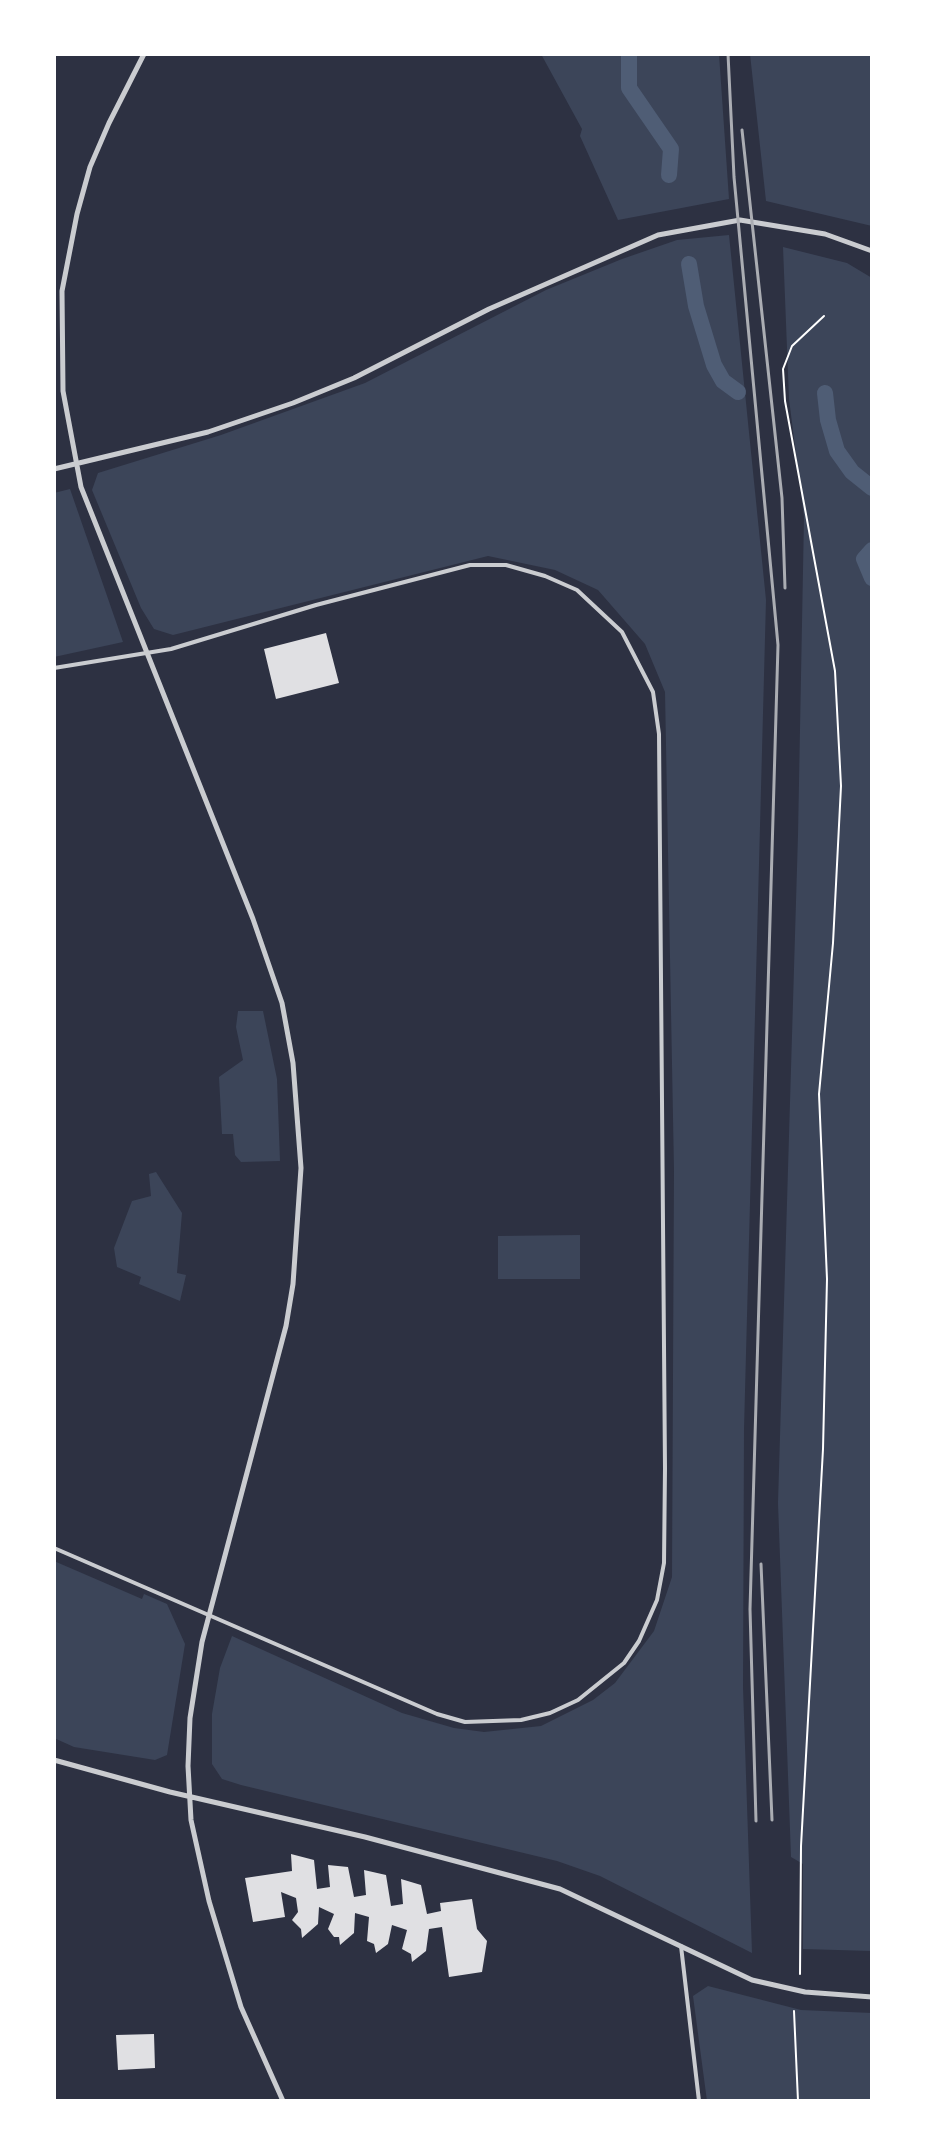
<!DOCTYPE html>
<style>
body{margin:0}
#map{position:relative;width:926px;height:2155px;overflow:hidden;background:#2d3142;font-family:Inter,sans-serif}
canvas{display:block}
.frame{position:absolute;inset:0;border:56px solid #fff;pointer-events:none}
</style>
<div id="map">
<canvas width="926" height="2155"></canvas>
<div class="frame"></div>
</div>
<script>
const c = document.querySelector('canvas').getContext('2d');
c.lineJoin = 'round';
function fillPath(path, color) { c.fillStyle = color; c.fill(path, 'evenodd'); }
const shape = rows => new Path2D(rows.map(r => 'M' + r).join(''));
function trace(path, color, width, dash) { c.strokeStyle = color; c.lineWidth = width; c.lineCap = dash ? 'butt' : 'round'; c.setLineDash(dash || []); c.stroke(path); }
const green = shape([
 [541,54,719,54,729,199,618,220,580,136,582,129],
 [750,54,872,54,872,226,766,201],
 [729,235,766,600,744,1429,743,1687,752,1953,600,1876,557,1861,241,1785,222,1779,212,1764,212,1714,220,1668,232,1636,402,1713,454,1728,484,1732,541,1726,593,1700,615,1683,654,1631,672,1577,674,1170,665,692,645,644,598,590,555,570,488,556,173,635,154,629,141,608,92,490,98,473,221,435,365,383,546,290,622,259,677,240],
 [783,247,847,263,872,278,872,1951,803,1949,803,1864,791,1857,778,1503,798,835,804,517,789,399],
 [70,489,123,642,54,657,54,493],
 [238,1011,263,1011,277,1079,280,1161,241,1162,235,1155,233,1134,222,1134,219,1077,243,1060,236,1027],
 [156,1172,182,1213,177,1273,186,1275,180,1301,139,1284,141,1277,117,1267,114,1248,132,1201,151,1196,149,1174],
 [580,1235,580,1279,498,1279,498,1236],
 [54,1561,142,1599,144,1594,167,1604,185,1644,167,1755,155,1760,74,1747,54,1738],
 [708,1986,801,2010,872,2013,872,2101,707,2101,693,1996]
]);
const river = shape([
 [629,54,629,88,671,149,669,175],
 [689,264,696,306,714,365,723,381,738,392],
 [825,393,828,420,837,451,852,472,872,488],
 [872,550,864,559,872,578]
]);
const building = shape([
 [326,633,339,683,276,699,264,649],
 [291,1854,314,1860,317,1889,330,1887,328,1865,348,1867,354,1897,366,1895,364,1870,386,1875,391,1906,403,1904,401,1879,421,1885,427,1914,441,1911,440,1903,472,1899,477,1929,487,1941,482,1972,449,1977,442,1927,429,1929,426,1951,412,1962,411,1954,402,1949,407,1930,392,1925,388,1944,376,1953,374,1944,367,1941,369,1917,355,1913,354,1933,340,1945,339,1937,334,1937,328,1929,334,1914,319,1907,318,1924,302,1938,301,1929,292,1920,298,1912,296,1898,281,1892,285,1917,253,1922,245,1878,292,1871],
 [154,2034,155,2068,118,2070,116,2035]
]);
const path = shape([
 [800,1974,801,1846,823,1449,827,1279,819,1094,833,943,841,786,835,671,785,401,783,369,792,346,824,316],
 [794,2011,798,2101]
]);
const minor = shape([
 [54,668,171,649,316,605,470,565,506,565,545,576,577,590,622,632,653,692,659,734,665,1468,664,1563,657,1600,639,1641,624,1663,578,1700,550,1713,521,1720,465,1722,437,1714,54,1548],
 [681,1946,699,2101]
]);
const tertiary = shape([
 [144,54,109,123,90,167,77,214,62,291,63,391,81,487,253,919,282,1003,293,1063,301,1168,293,1284,286,1326,202,1642,190,1718,188,1766,191,1820,209,1901,241,2007,283,2101],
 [54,469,208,432,293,403,354,378,489,309,658,235,740,220,825,234,872,251],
 [54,1760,170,1792,365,1837,560,1889,752,1980,805,1992,872,1997]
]);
const rail = shape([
 [728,54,734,177,778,645,750,1609,756,1821],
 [742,130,782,498,785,588],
 [761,1564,772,1820]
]);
fillPath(green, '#3c4559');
trace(river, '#4f5d75', 16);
fillPath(building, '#e0e0e3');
trace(path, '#fff', 2);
trace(minor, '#caccd0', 4);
trace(tertiary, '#caccd0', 5);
trace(rail, '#abadb3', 3);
</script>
